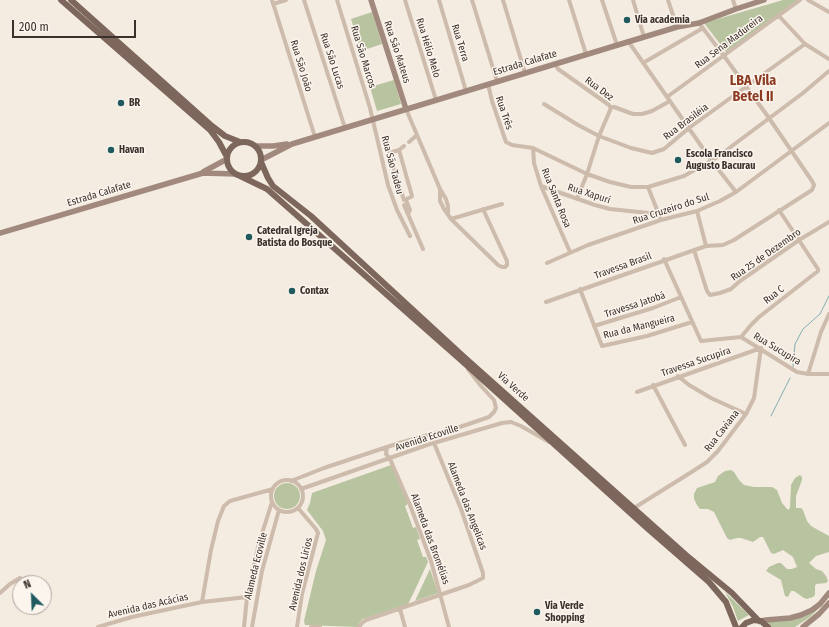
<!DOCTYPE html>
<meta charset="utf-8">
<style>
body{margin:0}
#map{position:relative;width:829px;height:627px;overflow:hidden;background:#f4ebe1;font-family:"Fira Sans Condensed",sans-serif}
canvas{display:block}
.north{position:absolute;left:12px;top:575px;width:40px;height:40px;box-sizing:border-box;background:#fbf5ee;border:1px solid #aea6a0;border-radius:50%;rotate:336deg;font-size:11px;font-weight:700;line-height:16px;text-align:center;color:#3b302b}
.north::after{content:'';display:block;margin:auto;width:14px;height:18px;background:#1f5a5e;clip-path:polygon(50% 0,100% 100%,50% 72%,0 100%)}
.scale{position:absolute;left:12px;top:20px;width:124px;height:18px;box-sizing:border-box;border:2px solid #3b302b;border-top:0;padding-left:5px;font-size:12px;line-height:14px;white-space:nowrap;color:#3b302b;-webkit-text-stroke:3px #fbf5ee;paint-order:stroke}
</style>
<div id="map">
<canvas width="829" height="627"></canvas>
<div class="north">N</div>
<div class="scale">200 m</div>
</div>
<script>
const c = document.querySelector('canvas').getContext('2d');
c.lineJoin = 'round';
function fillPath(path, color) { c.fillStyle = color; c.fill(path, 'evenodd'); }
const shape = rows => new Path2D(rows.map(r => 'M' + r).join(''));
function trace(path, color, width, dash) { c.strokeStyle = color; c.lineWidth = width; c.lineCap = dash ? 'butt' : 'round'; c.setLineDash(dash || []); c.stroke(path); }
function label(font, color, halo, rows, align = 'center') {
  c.font = font + ' "Fira Sans Condensed",sans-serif'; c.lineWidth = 3; c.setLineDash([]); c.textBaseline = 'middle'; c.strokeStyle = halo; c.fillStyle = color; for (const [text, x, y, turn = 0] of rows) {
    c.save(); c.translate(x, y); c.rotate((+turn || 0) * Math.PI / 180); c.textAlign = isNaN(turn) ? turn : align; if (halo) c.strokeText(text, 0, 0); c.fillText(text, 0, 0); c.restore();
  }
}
const green = shape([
 [783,0,799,0,727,53,704,23],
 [372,12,382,44,361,51,351,19],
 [394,80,401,104,377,111,370,87],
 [391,465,408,504,405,506,413,528,416,527,420,539,417,540,423,557,426,557,428,562,413,594,408,604,363,619,359,623,358,627,305,625,304,621,316,571,326,540,323,531,307,510,310,503,312,493],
 [731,470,734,472,739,480,744,485,754,487,772,487,777,490,782,503,788,510,790,508,791,485,795,478,800,475,802,477,802,480,796,496,796,508,801,508,803,510,807,521,811,526,829,536,829,552,816,556,809,563,816,569,822,571,826,576,828,581,826,583,816,584,815,586,815,595,813,597,807,599,804,598,794,591,791,591,788,597,785,596,781,580,766,571,769,567,778,563,781,563,787,569,792,569,797,567,793,557,783,550,774,554,771,553,763,537,760,537,753,542,741,538,737,538,730,540,727,538,714,512,708,509,700,509,697,505,694,499,694,494,697,488,715,482,718,476,725,471],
 '274 496a13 13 0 1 1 26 0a13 13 0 1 1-26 0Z',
 [430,569,438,593,415,601],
 [725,592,749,615,738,621,733,607],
 [825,602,810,617,795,627,771,627,768,622,791,620]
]);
const stream = shape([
 [793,367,795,344,803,329,820,314,829,296],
 [771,416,790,378]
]);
const street = shape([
 [272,0,315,137],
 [304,0,345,128],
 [337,0,370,108,388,185,397,210,410,236],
 [405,0,436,100],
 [439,0,466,91],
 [472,0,497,81],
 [503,0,525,73],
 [569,0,586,54],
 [602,0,617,45],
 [633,0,644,37],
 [668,0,677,27],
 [733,0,736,9],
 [808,0,829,12],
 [273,4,286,0],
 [778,15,805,44,829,59],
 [628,41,711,160,736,192],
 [643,63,703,28],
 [555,64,558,69,609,105,611,108,599,136,587,174,577,199],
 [488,84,492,101,506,142,512,145,533,148,587,174,610,182,631,187,648,187,684,176,716,158,803,93,829,71],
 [667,97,800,0],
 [544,104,578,125,599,136,631,148,652,153,664,149,689,128,805,44],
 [610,107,614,107,633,114,642,114,652,111,670,101],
 [406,109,440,189,446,199,448,206,448,213],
 [409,142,417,135],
 [533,148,534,163,541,186,570,252],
 [399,150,412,196,411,197,404,200,389,153,399,150,404,146],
 [541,186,595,205,610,209,658,214],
 [648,187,661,220],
 [440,189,440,201,444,209,451,219,498,265,502,267,505,267,507,265,507,261,483,209],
 [406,200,410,210,408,214],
 [404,205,423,249],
 [697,211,706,246],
 [451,219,502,204],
 [694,250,707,291,710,295,720,293,731,289,740,281,799,240,829,222],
 [664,259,701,341,741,337],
 [547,263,588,245,661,220,697,211,720,201,736,192,829,123],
 [580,289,602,346,647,336,692,322],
 [546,302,706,246,723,245,734,240,812,190,814,185,812,181,769,118,724,56,699,23],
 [594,326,653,308,681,297],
 [741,337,751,325,759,317,818,271,818,269,779,210],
 [741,337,797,372,808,374,829,374],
 [808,374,821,332,829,314],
 [678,376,689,385,711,398,746,414],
 [653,385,685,445],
 [387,447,386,454,390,459,410,505,431,561,449,627],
 '271 496a16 16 0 1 1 32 0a16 16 0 1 1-32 0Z',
 [291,481,324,468,399,443,432,434,454,429,489,417,494,412,496,408,494,400,481,386,468,369],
 [301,489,427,445,502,423,511,422,521,426,549,442],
 [634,508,690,473,707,462,718,451,746,414,754,398,761,348,637,392],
 [0,593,10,584,20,578],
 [202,602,211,550,218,521,224,506,230,501,273,489],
 [400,609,405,627],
 [98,627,132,617,202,602,247,597],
 [244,627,247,597,259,543,272,502],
 [252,627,262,571,279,510],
 [297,627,302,594,318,533,316,529,298,508],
 [311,627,320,627],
 [359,627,362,623,366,620,469,585,483,578,483,573,461,509,434,443]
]);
const secondary = shape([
 [371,0,406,109],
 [255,146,273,146,287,144],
 [261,160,292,144,677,27,699,23,736,9,764,0],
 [203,172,227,159],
 [0,233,203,173,235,174],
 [761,621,766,620,790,618,801,615,812,610,820,604,829,593],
 [803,627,819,614,829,603]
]);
const primary = shape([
 [61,0,210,130,219,142,227,157],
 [71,0,212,126,225,136,240,142],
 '227 159a17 17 0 1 1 34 0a17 17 0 1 1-34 0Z',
 [261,162,268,178,273,186,311,216,464,357,686,555,732,593,759,621],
 [240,176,267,189,462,361,647,528,709,582,726,602,736,627],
 [742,627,746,623,754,620,761,621,768,627]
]);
const markers = [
 [627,20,4,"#1f5a5e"],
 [121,103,4,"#1f5a5e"],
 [111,150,4,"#1f5a5e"],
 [678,160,4,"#1f5a5e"],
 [249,237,4,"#1f5a5e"],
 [292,291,4,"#1f5a5e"],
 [537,612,4,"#1f5a5e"]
];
const poiNames = [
 ["Via academia",635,20],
 ["BR",129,103],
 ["Havan",119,150],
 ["Escola Francisco",686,154],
 ["Augusto Bacurau",686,166],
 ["Catedral Igreja",257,231],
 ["Batista do Bosque",257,243],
 ["Contax",300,291],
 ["Via Verde",545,606],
 ["Shopping",545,618]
];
const streetNames = [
 ["Rua Sena Madureira",729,42,-37],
 ["Rua Terra",460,43,73],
 ["Rua Hélio Melo",428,48,73],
 ["Rua São Mateus",397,52,72],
 ["Rua São Marcos",363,57,73],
 ["Rua São Lucas",332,61,72],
 ["Estrada Calafate",525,63,-17],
 ["Rua São João",301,66,73],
 ["Rua Dez",599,89,37],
 ["Rua Três",504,113,71],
 ["Rua Brasiléia",686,122,-37],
 ["Rua São Tadeu",392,165,75],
 ["Estrada Calafate",99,194,-17],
 ["Rua Xapuri",589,194,18],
 ["Rua Santa Rosa",556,198,68],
 ["Rua Cruzeiro do Sul",671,209,-18],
 ["Rua 25 de Dezembro",766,255,-35],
 ["Travessa Brasil",623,266,-20],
 ["Rua C",774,295,-38],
 ["Travessa Jatobá",635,305,-18],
 ["Rua da Mangueira",639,327,-14],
 ["Rua Sucupira",777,349,31],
 ["Travessa Sucupira",696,362,-19],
 ["Via Verde",513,387,42],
 ["Rua Caviana",722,431,-52],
 ["Avenida Ecoville",427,438,-18],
 ["Alameda das Angelicas",467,506,69],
 ["Alameda das Bromélias",430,539,70],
 ["Alameda Ecoville",256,566,-76],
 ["Avenida dos Lírios",301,574,-77],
 ["Avenida das Acácias",148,606,-13]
];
const districtNames = [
 ["LBA Vila",753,81],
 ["Betel II",753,97]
];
fillPath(green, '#b8c4a0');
trace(stream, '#7fb0b2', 1);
trace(street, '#cdbbac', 4);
trace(secondary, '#a18a7d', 5.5);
trace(primary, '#7d675c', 6);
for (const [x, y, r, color] of markers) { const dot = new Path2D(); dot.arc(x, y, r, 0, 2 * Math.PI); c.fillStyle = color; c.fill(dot); trace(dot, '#fbf5ee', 1.5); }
label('bold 10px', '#3b302b', '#fbf5ee', poiNames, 'left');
label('10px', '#3b302b', '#fbf5ee', streetNames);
label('bold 14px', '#8c3b22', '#fbf5ee', districtNames);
</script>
